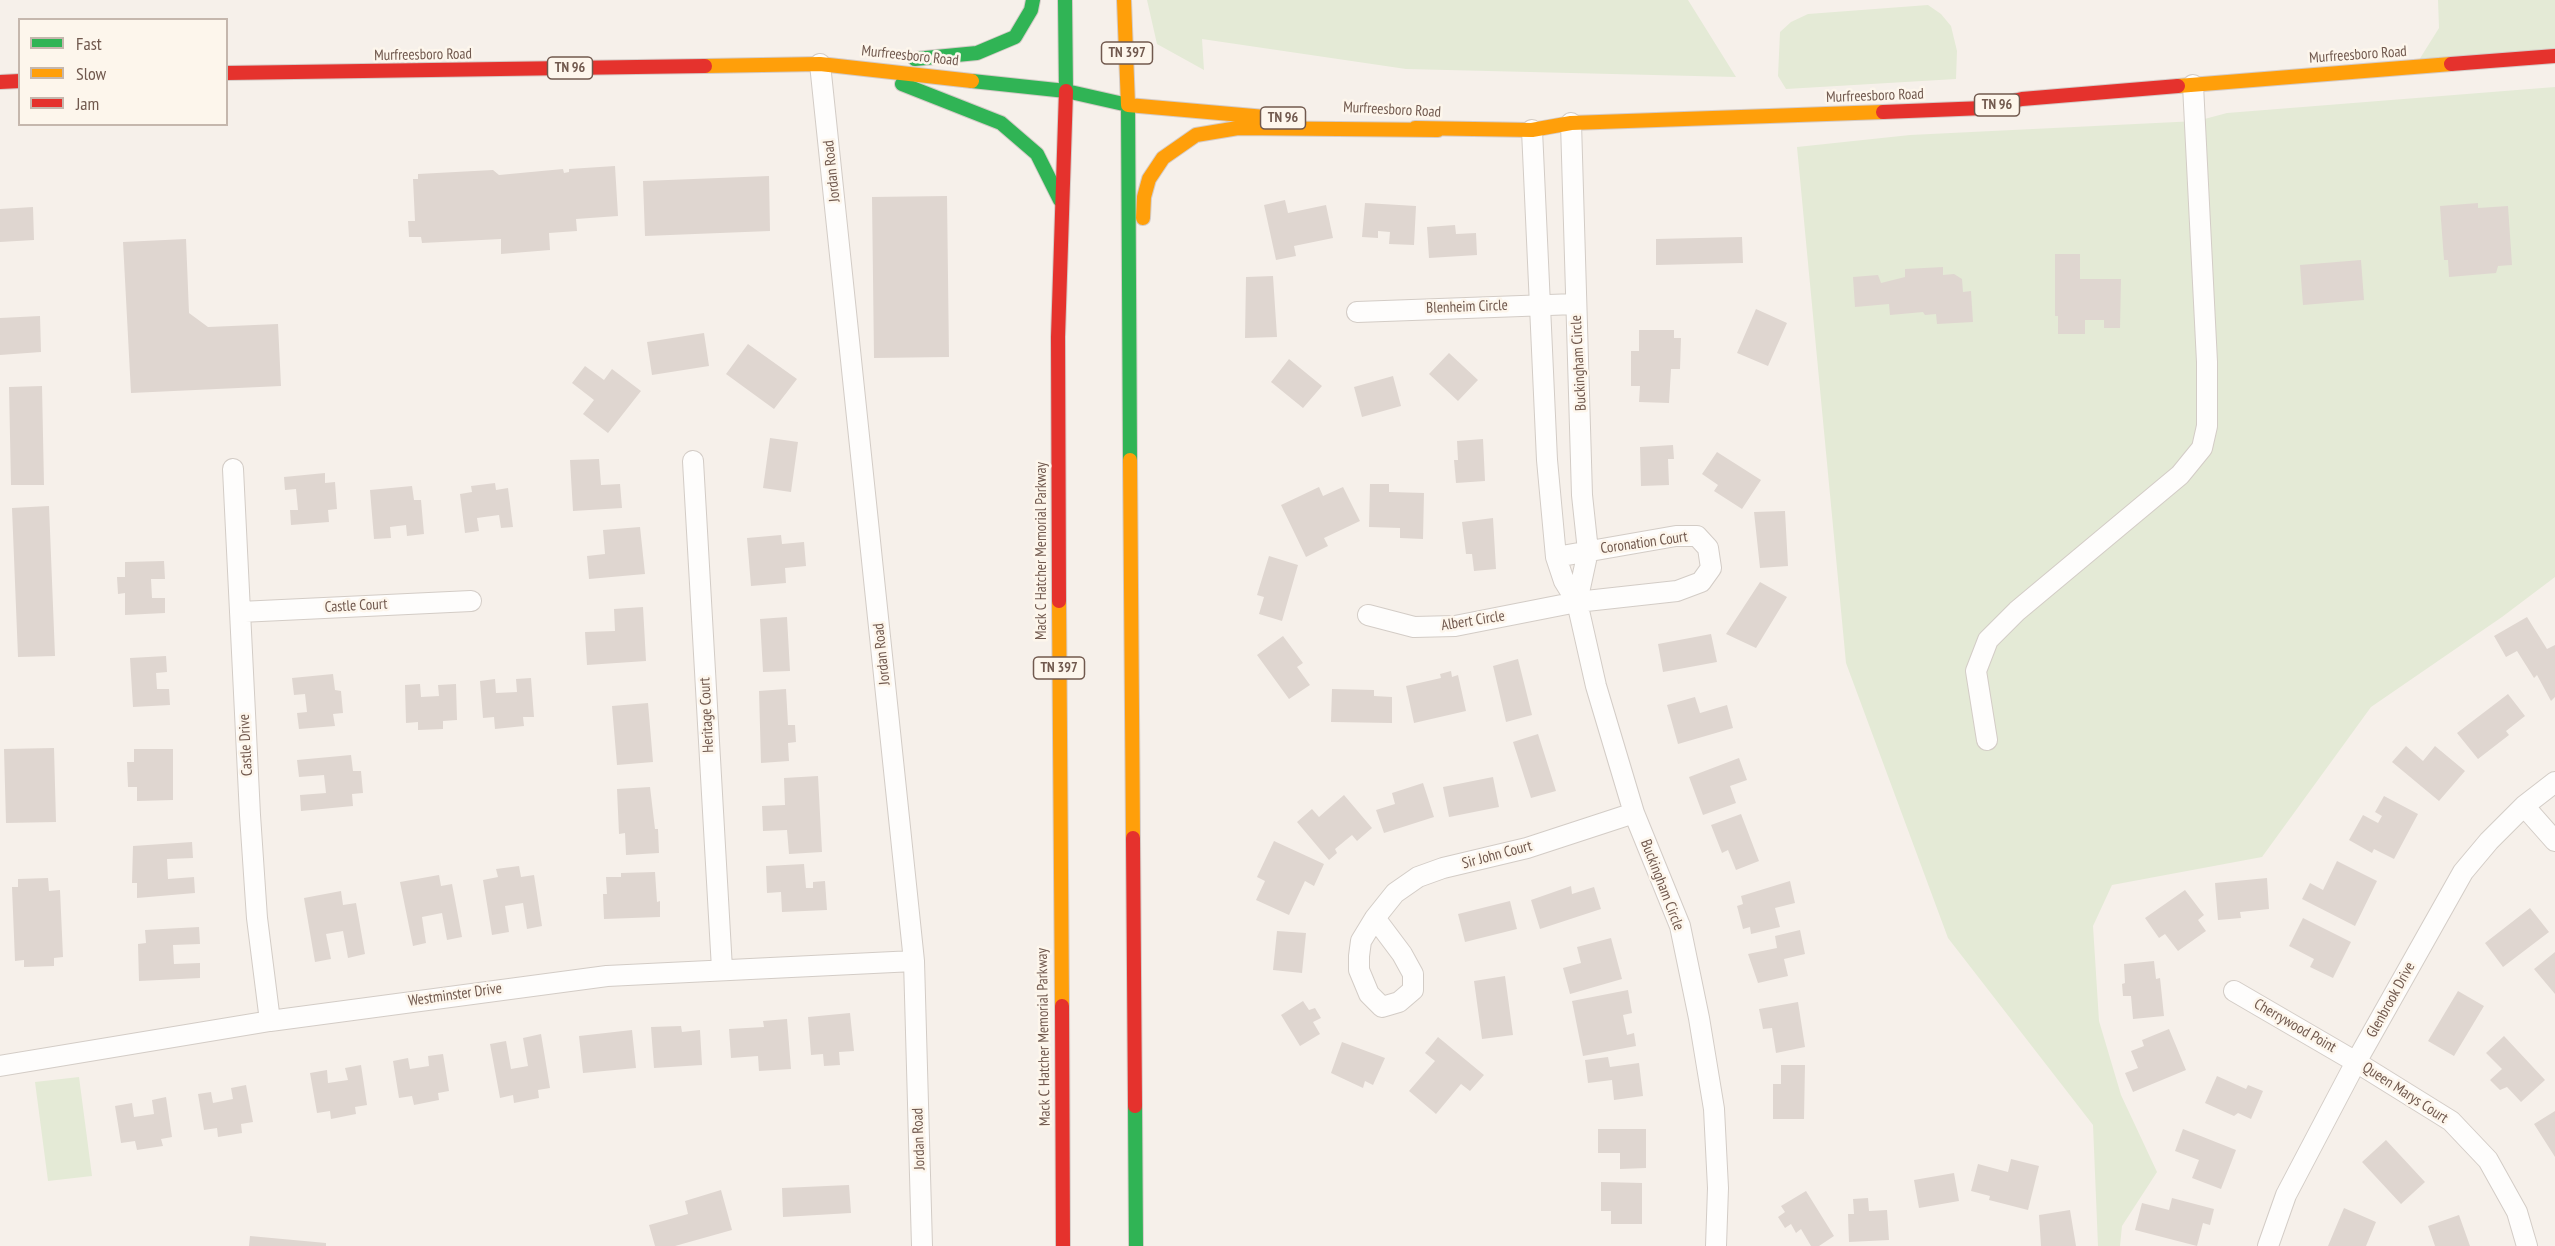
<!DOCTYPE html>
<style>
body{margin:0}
#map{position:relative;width:2555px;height:1246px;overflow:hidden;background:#f6f0ea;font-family:"PT Sans Narrow",sans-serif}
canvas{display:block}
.legend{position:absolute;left:18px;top:18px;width:210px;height:108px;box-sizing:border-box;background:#fdf6ec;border:2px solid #c5b7ad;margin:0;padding:8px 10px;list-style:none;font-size:18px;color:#71594e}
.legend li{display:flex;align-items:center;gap:12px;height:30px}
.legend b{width:30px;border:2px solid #c5b7ad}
</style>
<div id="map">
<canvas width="2555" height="1246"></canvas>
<ul class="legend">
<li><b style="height:8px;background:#30b455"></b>Fast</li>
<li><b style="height:8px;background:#ff9f0a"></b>Slow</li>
<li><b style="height:8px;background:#e5322d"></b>Jam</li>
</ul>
</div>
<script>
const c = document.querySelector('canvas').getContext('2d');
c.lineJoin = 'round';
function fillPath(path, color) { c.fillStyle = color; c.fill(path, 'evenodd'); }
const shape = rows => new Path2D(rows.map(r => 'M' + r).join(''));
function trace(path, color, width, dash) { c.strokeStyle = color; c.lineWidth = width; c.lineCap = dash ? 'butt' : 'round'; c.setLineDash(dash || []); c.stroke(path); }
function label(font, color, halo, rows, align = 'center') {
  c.font = font + ' "PT Sans Narrow",sans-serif'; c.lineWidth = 5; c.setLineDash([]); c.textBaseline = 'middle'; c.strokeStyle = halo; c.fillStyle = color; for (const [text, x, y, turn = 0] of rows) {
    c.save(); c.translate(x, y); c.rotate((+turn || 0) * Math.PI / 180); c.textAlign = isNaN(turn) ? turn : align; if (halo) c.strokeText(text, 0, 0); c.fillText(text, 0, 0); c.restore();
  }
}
const green = shape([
 [1147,0,1688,0,1736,77,1406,69,1202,39,1204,70,1157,44],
 [2438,0,2555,0,2555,56,2414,68,2439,28],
 [1928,5,1941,14,1951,26,1957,51,1956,79,1786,89,1778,76,1780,32,1791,22,1808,14],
 [2555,87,2555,577,2502,617,2371,707,2262,857,2112,885,2093,926,2099,1021,2121,1095,2157,1172,2122,1226,2120,1246,2098,1246,2093,1125,1948,938,1846,663,1797,147,1910,135,2197,121,2227,113],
 [79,1077,92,1176,48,1181,35,1082]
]);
const building = shape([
 [615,166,618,216,576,219,577,231,549,233,550,250,501,254,501,239,422,243,421,237,409,237,408,221,415,221,413,179,418,179,418,174,493,170,499,175,563,169,564,173,569,172,569,169],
 [769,176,770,231,645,236,643,181],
 [947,196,949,357,874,358,872,197],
 [1285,200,1288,213,1326,205,1333,238,1294,246,1296,256,1276,260,1264,205],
 [1365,203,1416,206,1414,245,1389,244,1390,232,1378,231,1378,238,1362,237],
 [2478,203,2478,208,2508,206,2512,265,2498,266,2496,273,2449,277,2448,260,2444,260,2440,206],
 [33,207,34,240,0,242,0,209],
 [1455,225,1456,234,1476,233,1477,255,1429,258,1427,227],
 [1742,237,1743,263,1656,265,1656,239],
 [186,239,189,313,208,327,278,324,281,386,131,393,123,242],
 [2055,254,2080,254,2080,279,2121,279,2120,328,2104,328,2104,320,2085,320,2085,334,2058,334,2058,316,2055,316],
 [2361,260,2364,300,2303,305,2300,265],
 [1943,267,1943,275,1954,274,1962,279,1963,292,1971,291,1973,322,1937,324,1936,314,1925,315,1923,312,1890,315,1889,304,1855,307,1853,277,1878,275,1881,283,1905,277,1905,269],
 [1273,276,1277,337,1245,338,1246,277],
 [1756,309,1787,323,1768,366,1737,353],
 [40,316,41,352,0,355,0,318],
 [1639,330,1674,330,1674,338,1681,338,1680,369,1671,369,1669,403,1639,402,1640,386,1631,386,1631,351,1639,351],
 [704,333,709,366,652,375,647,342],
 [748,344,797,379,774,409,726,374],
 [1449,353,1478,380,1458,401,1429,374],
 [1289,359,1322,386,1303,408,1271,382],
 [585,366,604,380,612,369,641,391,608,433,583,414,594,400,572,383],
 [1393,376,1401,406,1362,417,1354,387],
 [42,386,44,485,11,485,9,387],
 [770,438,798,442,791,492,763,488],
 [1483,439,1485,481,1456,483,1454,460,1458,460,1457,441],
 [1673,445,1674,459,1668,459,1669,485,1641,486,1640,447],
 [1717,452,1761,480,1742,509,1714,491,1718,485,1702,474],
 [599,459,601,485,620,484,622,508,573,511,570,460],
 [325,473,325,483,335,482,337,509,328,510,329,522,291,525,290,510,298,510,296,489,285,490,284,477],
 [495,483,496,490,508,488,513,527,501,528,499,515,477,518,479,531,465,533,460,494,472,492,471,486],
 [1370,484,1389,484,1389,492,1424,493,1423,539,1400,538,1400,528,1369,527],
 [412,486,414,500,421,500,424,534,407,536,406,525,390,527,391,538,374,539,370,490],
 [1319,487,1323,496,1343,487,1360,521,1324,538,1328,546,1306,557,1281,505],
 [49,506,55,656,18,657,12,508],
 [1785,511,1788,566,1760,568,1754,512],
 [1493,518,1496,569,1474,571,1472,554,1466,554,1462,522],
 [640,527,645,574,589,579,587,556,605,554,603,530],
 [781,535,782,544,804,542,806,566,785,568,786,583,751,586,747,538],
 [1269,556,1298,565,1282,621,1259,614,1264,597,1257,595],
 [164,561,165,579,151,579,152,598,165,598,165,613,125,615,125,593,118,594,117,577,125,577,125,562],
 [1760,582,1787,597,1756,648,1726,634],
 [643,607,646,661,587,665,585,632,615,631,614,609],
 [787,617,790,671,763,672,760,619],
 [2527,617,2547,649,2555,645,2555,697,2551,701,2537,675,2534,678,2517,651,2506,657,2494,636],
 [1711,634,1717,662,1663,672,1658,644],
 [1283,636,1303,663,1297,667,1310,685,1289,699,1257,655],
 [166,656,167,672,156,673,157,689,169,689,170,705,133,707,130,658],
 [1518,659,1532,715,1506,722,1493,666],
 [1451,671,1452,677,1458,675,1466,711,1414,723,1406,686,1441,678,1440,674],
 [333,674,335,690,341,691,343,713,333,714,335,726,299,729,297,713,307,712,305,694,294,695,292,678],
 [531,678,534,717,523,717,524,726,495,729,494,717,483,718,480,681,495,679,496,693,517,692,516,679],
 [420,684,421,697,439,696,438,685,456,684,457,720,443,721,443,729,418,730,418,722,406,723,405,685],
 [786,689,788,725,795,725,796,742,788,743,789,761,761,763,759,691],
 [1332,689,1374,690,1374,696,1392,697,1392,723,1331,722],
 [2508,694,2525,716,2506,731,2509,735,2478,759,2457,733],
 [1695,697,1700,713,1727,705,1733,728,1678,744,1667,705],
 [648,703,653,762,617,765,612,706],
 [1538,734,1556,791,1531,798,1513,742],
 [2406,746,2423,761,2435,746,2465,771,2439,801,2392,762],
 [54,748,56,822,6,823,4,749],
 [134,749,173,749,173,800,137,801,137,787,128,787,127,762,134,762],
 [351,755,353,771,361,771,363,793,352,794,353,806,301,811,300,795,326,793,324,775,299,777,297,760],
 [1739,758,1747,780,1730,786,1736,803,1703,815,1689,777],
 [818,776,822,852,789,854,787,830,763,831,762,806,785,805,784,778],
 [1493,777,1499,807,1449,817,1443,787],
 [1423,783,1434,817,1384,833,1376,810,1395,804,1392,793],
 [650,787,655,829,658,829,659,853,626,855,625,833,619,834,617,789],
 [1344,795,1372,828,1357,841,1352,835,1335,849,1337,853,1329,860,1297,822,1312,809,1319,817],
 [2384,796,2418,814,2394,859,2374,849,2372,853,2349,840,2363,815,2378,823,2382,816,2375,812],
 [1741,814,1759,861,1736,870,1728,850,1722,853,1711,825],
 [1274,841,1324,864,1314,886,1305,881,1289,915,1256,900,1265,881,1257,877],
 [192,842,193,858,167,859,168,879,194,877,195,893,137,898,137,883,132,883,133,846],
 [2337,861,2377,881,2355,926,2302,899,2310,883,2323,890],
 [804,864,806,888,813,888,813,882,825,881,827,910,782,912,781,892,767,893,766,866],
 [519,866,521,877,534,875,542,926,527,929,523,903,505,906,509,932,492,935,483,880,498,877,496,869],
 [655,872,657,902,660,901,660,917,604,919,603,894,607,894,606,877,621,877,621,873],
 [439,875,441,886,452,884,462,937,447,940,442,913,422,917,426,943,413,946,400,882],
 [48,878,49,891,60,890,63,957,54,958,54,966,24,967,24,960,15,961,12,887,18,887,18,879],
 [2267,878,2269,909,2240,912,2241,918,2218,920,2215,883],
 [1790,881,1795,903,1775,908,1780,927,1751,934,1750,927,1743,929,1737,906,1743,904,1741,896],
 [1571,886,1572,894,1594,887,1601,909,1540,929,1531,900],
 [2185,890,2204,915,2198,920,2206,931,2178,951,2165,934,2159,938,2145,918],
 [341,891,343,905,356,903,365,954,348,958,343,931,326,934,331,959,315,962,304,898],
 [1510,901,1517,929,1465,942,1458,914],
 [2530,908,2549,932,2503,967,2485,943],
 [2303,918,2351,942,2333,978,2310,967,2314,959,2289,946],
 [199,927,200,944,173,945,174,964,200,963,200,978,139,981,138,944,146,943,145,930],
 [1800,930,1805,954,1784,959,1788,976,1758,983,1748,954,1777,948,1775,936],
 [1277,931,1306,933,1302,973,1273,970],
 [1611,938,1622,979,1570,994,1563,968,1581,963,1577,947],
 [2555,952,2555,994,2534,969],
 [2154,961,2156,979,2160,978,2164,1016,2133,1019,2131,996,2123,996,2122,984,2125,983,2124,964],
 [1505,976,1513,1035,1482,1039,1474,981],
 [1628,990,1632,1013,1623,1015,1627,1035,1634,1033,1636,1046,1583,1056,1572,1001],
 [2458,991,2484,1006,2454,1056,2428,1041],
 [1303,1001,1309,1010,1315,1008,1321,1018,1313,1022,1320,1034,1300,1046,1281,1015],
 [1798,1002,1805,1047,1776,1053,1772,1028,1763,1029,1759,1009],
 [850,1013,854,1051,839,1052,840,1065,824,1066,823,1054,811,1055,808,1017],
 [787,1019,791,1069,759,1071,758,1056,731,1058,729,1029,764,1027,763,1021],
 [681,1026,682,1032,700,1030,702,1065,654,1068,651,1027],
 [2169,1029,2186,1070,2133,1092,2125,1073,2138,1068,2131,1051,2144,1046,2142,1040],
 [632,1030,636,1068,583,1073,579,1036],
 [541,1034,550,1088,538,1090,539,1098,514,1103,513,1095,500,1098,490,1044,506,1041,511,1069,528,1066,523,1038],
 [2504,1036,2545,1080,2521,1102,2507,1087,2500,1090,2490,1080,2502,1069,2486,1053],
 [1438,1037,1484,1075,1470,1091,1461,1084,1436,1114,1409,1091,1435,1061,1425,1053],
 [1342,1042,1385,1058,1373,1085,1365,1081,1363,1088,1331,1073],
 [443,1054,449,1091,438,1093,439,1100,414,1105,412,1096,399,1098,393,1061,408,1058,410,1069,429,1066,428,1056],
 [1608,1057,1610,1067,1639,1063,1643,1096,1614,1100,1612,1080,1588,1083,1585,1060],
 [361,1065,367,1105,355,1107,356,1114,331,1119,330,1111,317,1113,310,1073,327,1070,328,1083,348,1080,345,1068],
 [1781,1065,1805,1065,1804,1119,1773,1119,1773,1084,1781,1084],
 [2217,1076,2246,1089,2248,1085,2263,1091,2251,1119,2238,1113,2234,1116,2205,1103],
 [246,1085,253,1122,241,1124,242,1133,218,1137,217,1128,204,1130,198,1094,211,1092,213,1103,233,1099,231,1088],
 [166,1097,172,1137,161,1139,163,1146,137,1150,135,1141,121,1143,115,1106,132,1103,134,1117,154,1114,152,1100],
 [2555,1111,2555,1157,2534,1124],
 [1598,1129,1646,1129,1646,1168,1620,1169,1620,1153,1598,1153],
 [2183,1129,2236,1150,2221,1189,2192,1178,2199,1160,2175,1151],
 [2386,1140,2425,1182,2401,1204,2362,1162],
 [2011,1159,2039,1166,2028,1210,1989,1200,1990,1196,1971,1191,1978,1164,2008,1172],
 [1954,1173,1959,1201,1919,1208,1914,1180],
 [1601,1182,1642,1183,1642,1224,1611,1224,1611,1211,1601,1211],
 [849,1185,851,1213,783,1217,782,1188],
 [721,1190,732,1230,675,1246,655,1246,649,1225,688,1214,685,1201],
 [1806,1191,1834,1236,1819,1246,1811,1246,1801,1229,1796,1233,1791,1224,1785,1228,1778,1217,1785,1212,1781,1206],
 [1868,1198,1869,1211,1887,1210,1889,1240,1849,1242,1848,1214,1854,1214,1853,1199],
 [2172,1198,2214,1209,2210,1225,2203,1223,2197,1246,2135,1230,2142,1203,2169,1210],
 [2344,1208,2376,1222,2366,1246,2328,1246],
 [2070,1210,2076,1246,2041,1246,2039,1215],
 [2459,1215,2470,1246,2435,1246,2428,1226],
 [250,1236,326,1243,326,1246,249,1246]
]);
const street = shape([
 [820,64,914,961,922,1246],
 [1571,123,1582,495,1588,551,1577,602],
 [1532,130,1547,460,1556,557,1564,581,1577,602,1596,686,1634,813,1680,926,1699,1018,1714,1109,1718,1188,1716,1246],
 [1357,312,1576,304],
 [693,461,722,969],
 [233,469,250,815,257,918,270,1021],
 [240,612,471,601],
 [1368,615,1414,627,1455,626,1577,602,1677,591,1701,582,1711,568,1708,548,1697,536,1676,536,1556,557],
 [1987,740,1976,671,1988,640,2017,611,2180,475,2202,448,2207,426,2207,362,2193,85],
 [2524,806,2555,841],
 [1375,918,1402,954,1413,974,1413,990,1399,1002,1382,1007,1369,994,1359,970,1359,956,1361,941,1375,918,1395,893,1418,877,1443,868,1527,848,1634,813],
 [2234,991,2356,1062,2451,1121,2488,1160,2517,1212,2527,1246],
 [0,1066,270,1021,607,976,914,961],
 [2268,1246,2286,1195,2356,1062,2463,872,2489,841,2524,806,2555,782]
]);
const fast = shape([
 [1065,0,1066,91],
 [915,59,977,53,1015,37,1031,10,1033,0],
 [972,81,1066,91,1128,105,1130,460],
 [902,84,1001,123,1037,154,1060,200],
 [1135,1106,1136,1246]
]);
const slow = shape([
 [1124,0,1128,105,1265,117],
 [705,66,820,64,972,81],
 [2178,86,2451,64],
 [1415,128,1532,130,1571,123,1883,112],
 [1143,218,1144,197,1149,179,1163,158,1196,135,1238,128,1438,130],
 [1130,460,1133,838],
 [1059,601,1062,1006]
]);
const jam = shape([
 [2451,64,2555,56],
 [226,73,705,66],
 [0,82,20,81],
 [1883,112,1984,108,2022,99,2178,86],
 [1059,601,1058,337,1066,91],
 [1133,838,1135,1106],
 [1062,1006,1063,1246]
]);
const shields = [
 [1127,53,51],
 [570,68,45],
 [1997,105,45],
 [1283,118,45],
 [1059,668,51]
];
const shieldNames = [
 ["TN 397",1127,53],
 ["TN 96",570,68],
 ["TN 96",1997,105],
 ["TN 96",1283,118],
 ["TN 397",1059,668]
];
const streetNames = [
 ["Murfreesboro Road",423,55,-1],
 ["Murfreesboro Road",2358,55,-4],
 ["Murfreesboro Road",910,56,6],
 ["Murfreesboro Road",1875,96,-2],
 ["Murfreesboro Road",1392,110,3],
 ["Jordan Road",832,171,-96],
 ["Blenheim Circle",1467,307,-2],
 ["Buckingham Circle",1579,363,-93],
 ["Coronation Court",1644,543,-8],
 ["Mack C Hatcher Memorial Parkway",1042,551,-90],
 ["Castle Court",356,606,-3],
 ["Albert Circle",1473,621,-9],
 ["Jordan Road",882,654,-96],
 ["Heritage Court",707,715,-93],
 ["Castle Drive",246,745,-93],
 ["Sir John Court",1497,855,-15],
 ["Buckingham Circle",1662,885,69],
 ["Westminster Drive",455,995,-8],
 ["Glenbrook Drive",2391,1000,-61],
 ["Cherrywood Point",2295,1026,30],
 ["Mack C Hatcher Memorial Parkway",1044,1037,-91],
 ["Queen Marys Court",2405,1093,33],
 ["Jordan Road",919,1139,-92]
];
fillPath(green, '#e4ead6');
fillPath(building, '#dfd6d0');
trace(street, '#d3ccc6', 22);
trace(fast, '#d4cbc7', 16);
trace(slow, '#d4cbc7', 16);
trace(jam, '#d4cbc7', 16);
trace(street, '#fefdfc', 20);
trace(fast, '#30b455', 14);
trace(slow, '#ff9f0a', 14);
trace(jam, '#e5322d', 14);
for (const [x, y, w] of shields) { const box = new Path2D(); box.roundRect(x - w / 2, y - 11, w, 22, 4.5); c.fillStyle = '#fdf6ec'; c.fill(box); trace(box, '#71594e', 1.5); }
label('bold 14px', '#71594e', null, shieldNames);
label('15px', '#71594e', '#fdf6ec', streetNames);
</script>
